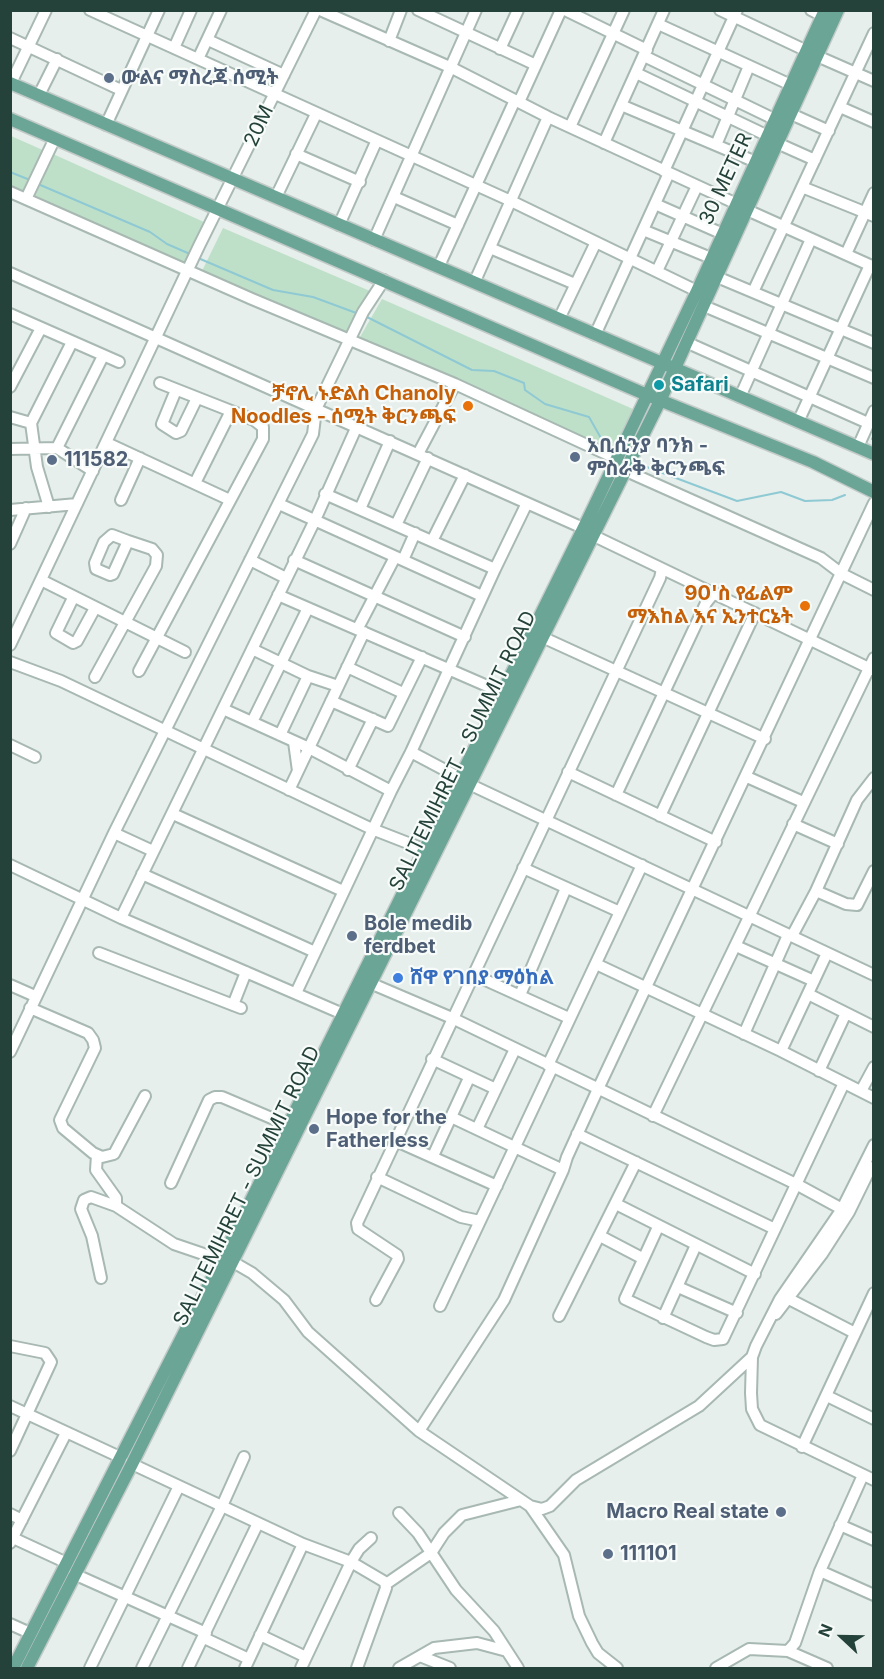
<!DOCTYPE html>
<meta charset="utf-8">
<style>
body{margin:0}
#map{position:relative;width:884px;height:1679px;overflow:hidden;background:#e6efeb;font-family:Inter,sans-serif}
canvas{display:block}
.frame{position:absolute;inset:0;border:12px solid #24423a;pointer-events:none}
.north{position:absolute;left:812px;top:1607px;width:60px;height:60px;-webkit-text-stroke:4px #f7fbf9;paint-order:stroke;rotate:292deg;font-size:16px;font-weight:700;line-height:24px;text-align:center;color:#24423a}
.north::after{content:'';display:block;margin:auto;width:21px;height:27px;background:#24423a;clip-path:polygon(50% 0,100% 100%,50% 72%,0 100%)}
</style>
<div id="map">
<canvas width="884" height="1679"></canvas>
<div class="frame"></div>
<div class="north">N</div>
</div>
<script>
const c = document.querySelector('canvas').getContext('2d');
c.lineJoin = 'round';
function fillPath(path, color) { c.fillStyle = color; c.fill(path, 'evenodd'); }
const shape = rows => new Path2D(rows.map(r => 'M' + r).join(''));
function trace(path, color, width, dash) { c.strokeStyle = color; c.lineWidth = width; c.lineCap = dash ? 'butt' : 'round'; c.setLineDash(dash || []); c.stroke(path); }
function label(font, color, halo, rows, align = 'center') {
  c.font = font + ' Inter,"Noto Sans Ethiopic",sans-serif'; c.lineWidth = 4.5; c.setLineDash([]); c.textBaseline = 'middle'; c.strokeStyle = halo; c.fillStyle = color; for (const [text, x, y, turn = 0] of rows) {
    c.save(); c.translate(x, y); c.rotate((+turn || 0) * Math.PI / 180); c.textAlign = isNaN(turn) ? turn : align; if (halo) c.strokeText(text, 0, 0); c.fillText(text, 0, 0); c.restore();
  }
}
const green = shape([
 [11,136,45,151,26,194,11,187],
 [53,154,204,222,184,266,34,199],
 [223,228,370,291,347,333,201,273],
 [382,299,633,409,612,454,360,337]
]);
const stream = shape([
 [10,172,30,180],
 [38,184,150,232,167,244,190,254],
 [198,258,273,290,313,297,359,314],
 [365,316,472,370,494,371,524,383,525,390,545,404,589,417,606,447],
 [872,439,874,435],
 [644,466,737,501,781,492,805,501,832,500,845,495]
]);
const minor = shape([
 [90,10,511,201,697,291],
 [320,10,452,68,548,117,737,204],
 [418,10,536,65],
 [565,10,647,50],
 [720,10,807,51],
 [811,10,823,16],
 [658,24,791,85],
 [10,38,121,90],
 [208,40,284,75],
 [389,41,401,10],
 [174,48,191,10],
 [500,49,518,10],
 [644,56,776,120],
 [817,56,874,81],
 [198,59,221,10],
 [636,73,768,136],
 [11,83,46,10],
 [39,95,57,59],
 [519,102,561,10],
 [621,105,756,162],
 [840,107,874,122],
 [791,114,829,131],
 [106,125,159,10],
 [570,127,624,10],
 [604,143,664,10],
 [777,143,815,160],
 [716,145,749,66],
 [296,154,360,182],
 [664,171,737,10],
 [802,187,874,216],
 [10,192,252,299,455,384,615,458],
 [276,197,316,114],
 [394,197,458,225],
 [26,199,55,138],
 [655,204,723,234],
 [747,210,874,267],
 [339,225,376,142],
 [643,230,711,258],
 [374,240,476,10],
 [490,248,575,284],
 [846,254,874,193],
 [439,266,515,100],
 [657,271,697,186],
 [10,273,583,528],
 [717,277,874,343],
 [475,281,548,117],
 [753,292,874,33],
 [704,306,874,378],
 [10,314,119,362],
 [559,319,596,242],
 [595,335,669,173],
 [688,343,868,423],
 [10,387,41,328],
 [176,390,162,424,176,433,181,431,197,398],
 [740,397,811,239],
 [10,417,31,423],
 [798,422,870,265],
 [107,443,230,500],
 [858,447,874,411],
 [10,449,57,448],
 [418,454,455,384],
 [624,470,821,558,842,574,874,590],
 [93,471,57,448,103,356],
 [195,483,231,411],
 [121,500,140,458],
 [279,504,482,596],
 [49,507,37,467,31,423,72,342],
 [360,509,390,441],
 [10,510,77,504],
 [396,525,428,458],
 [592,535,873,670],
 [432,541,465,475],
 [10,544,26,508],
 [250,560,286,578],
 [294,560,465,637],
 [403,560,415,533],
 [495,569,527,503],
 [41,580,185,652],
 [278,595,501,692],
 [73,598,56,633,73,643,77,641,95,608],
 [358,628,395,557],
 [542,637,765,739],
 [10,645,199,246,316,10],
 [252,649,308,676],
 [10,662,61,681,372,829,431,852],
 [347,667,403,693],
 [139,671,263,439,263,427,254,420,160,383],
 [95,677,156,566,157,555,152,549,128,541,112,535,104,542,95,563,96,569,110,575,113,574,128,541],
 [331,701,388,726,422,657],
 [223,709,309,748,391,791,411,752,495,569,325,494],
 [252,722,308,608],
 [280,735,308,676,338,686],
 [294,742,298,771],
 [10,745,35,757],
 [411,752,460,778],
 [348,770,373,719],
 [568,772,716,842],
 [747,777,803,802],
 [469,784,874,975],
 [289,790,364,632],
 [616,795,706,603,714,593],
 [173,814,343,891],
 [660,816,755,613],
 [793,824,838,844],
 [114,833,153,851],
 [10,865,121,918,343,1014],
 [523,868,620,912],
 [142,874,315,952],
 [816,891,846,904,857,905,874,871],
 [121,918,315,520,357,426],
 [792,936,816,891,857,800,874,778],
 [736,946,814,981],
 [99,953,241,1008],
 [596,964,781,1051,874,1098],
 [472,974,569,1018],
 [370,983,452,1018,796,1184,842,1209],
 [10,985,35,996],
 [296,993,391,791],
 [808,994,874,1027],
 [520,995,566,888],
 [233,1005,246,972],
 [30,1008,88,1033,93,1040,95,1048,60,1120,63,1128,93,1153,102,1157,114,1154,145,1096],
 [744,1034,788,935],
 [781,1051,827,953],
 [10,1052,114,833,313,434,316,409,363,312,384,280],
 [432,1059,496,1089],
 [548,1065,642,865],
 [819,1071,846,1013],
 [861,1091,874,1067],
 [653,1116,874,658],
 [451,1117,469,1078],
 [477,1129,515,1049],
 [577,1134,775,1229],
 [394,1140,497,1186],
 [874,1145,842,1209,780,1299,756,1346,752,1357,751,1393,752,1409,760,1425,874,1480],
 [97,1155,96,1170,116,1198,116,1206],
 [433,1156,451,1117,563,1170,567,1157,598,1089,874,503],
 [377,1177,461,1217,480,1221,552,1068],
 [171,1183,209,1100,215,1097,222,1097,288,1125],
 [616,1204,755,1274],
 [658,1227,625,1299,706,1337,714,1340,723,1339,844,1083],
 [600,1236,642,1258],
 [233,1262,252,1273,284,1300,308,1332,419,1431,530,1506,542,1509,550,1506,576,1480,699,1406,752,1357],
 [101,1278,92,1236,81,1209,84,1200,91,1197,116,1206,174,1244,221,1260],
 [678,1287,737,1313],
 [789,1299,855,1333],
 [376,1300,398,1259,397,1255,358,1229,357,1223,660,578,662,569],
 [440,1306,480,1221],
 [776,1314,822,1254,849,1212,871,1167],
 [559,1316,636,1162],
 [663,1318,696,1245],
 [10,1346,45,1353,51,1362,10,1451],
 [827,1396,874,1419],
 [10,1406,122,1458],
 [419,1431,504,1300,563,1170],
 [802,1447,874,1293],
 [132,1464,303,1544,245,1668],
 [530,1506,564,1555,579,1616,592,1643,598,1653,617,1668],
 [399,1513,418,1533,456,1590,494,1631,518,1668],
 [10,1514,22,1520],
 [840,1525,874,1540],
 [13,1538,67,1563],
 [10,1543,66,1433],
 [820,1571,874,1595],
 [74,1574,206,1633],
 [386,1584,431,1553,444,1533,462,1515,521,1500],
 [10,1624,30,1633],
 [260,1635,306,1657],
 [204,1638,249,1659],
 [788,1651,827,1668],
 [420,1656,450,1668],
 [90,1668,179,1486],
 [142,1668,222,1506,244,1457],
 [188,1668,258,1523],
 [301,1668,351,1562,303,1544],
 [357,1668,386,1588,385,1582,351,1562,359,1549,371,1538],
 [399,1668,434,1648,477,1643,507,1651],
 [716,1668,749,1649,788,1651,795,1643,820,1571,863,1475]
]);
const major = shape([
 [10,83,874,454],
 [10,119,647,395,813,462,874,492],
 [13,1668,225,1253,589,517,697,291,825,10],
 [27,1668,132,1464,660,401,838,10]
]);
const markers = [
 [109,78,6,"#5c6f8a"],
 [659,385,6,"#0f9aa8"],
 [468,406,6,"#e8710a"],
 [575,457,6,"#5c6f8a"],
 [52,460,6,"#5c6f8a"],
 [805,606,6,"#e8710a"],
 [352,936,6,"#5c6f8a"],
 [398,978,6,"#3f7fe0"],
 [314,1129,6,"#5c6f8a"],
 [781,1512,6,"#5c6f8a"],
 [608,1554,6,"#5c6f8a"]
];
const serviceNames = [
 ["ውልና ማስረጃ ሰሚት",121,78],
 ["አቢሲንያ ባንክ -",587,446],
 ["ምስራቅ ቅርንጫፍ",587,469],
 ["111582",64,460],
 ["Bole medib",364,924],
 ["ferdbet",364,947],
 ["Hope for the",326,1118],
 ["Fatherless",326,1141],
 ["Macro Real state",769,1512,"right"],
 ["111101",620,1554]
];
const streetNames = [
 ["20M",259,126,-65],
 ["30 METER",726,179,-65],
 ["SALITEMIHRET - SUMMIT ROAD",463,751,-64],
 ["SALITEMIHRET - SUMMIT ROAD",247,1186,-64]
];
const cultureNames = [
 ["Safari",671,385]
];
const foodNames = [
 ["ቻኖሊ ኑድልስ Chanoly",456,394],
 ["Noodles - ሰሚት ቅርንጫፍ",456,417],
 ["90'ስ የፊልም",793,594],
 ["ማእከል እና ኢንተርኔት",793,617]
];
const shopNames = [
 ["ሸዋ የገበያ ማዕከል",410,978]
];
fillPath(green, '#bfe0c8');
trace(stream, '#8ec9d4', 2);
trace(minor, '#a8b8b2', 14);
trace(major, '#c2cac8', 15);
trace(minor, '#fff', 10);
trace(major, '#6aa596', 12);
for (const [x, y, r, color] of markers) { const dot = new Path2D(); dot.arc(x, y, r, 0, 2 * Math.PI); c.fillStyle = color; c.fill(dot); trace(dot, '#f7fbf9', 2); }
label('bold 20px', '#4e5e75', '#f7fbf9', serviceNames, 'left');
label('20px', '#24423a', '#f7fbf9', streetNames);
label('bold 20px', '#0d838f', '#f7fbf9', cultureNames, 'left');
label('bold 20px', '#c56008', '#f7fbf9', foodNames, 'right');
label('bold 20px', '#366cbe', '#f7fbf9', shopNames, 'left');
</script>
